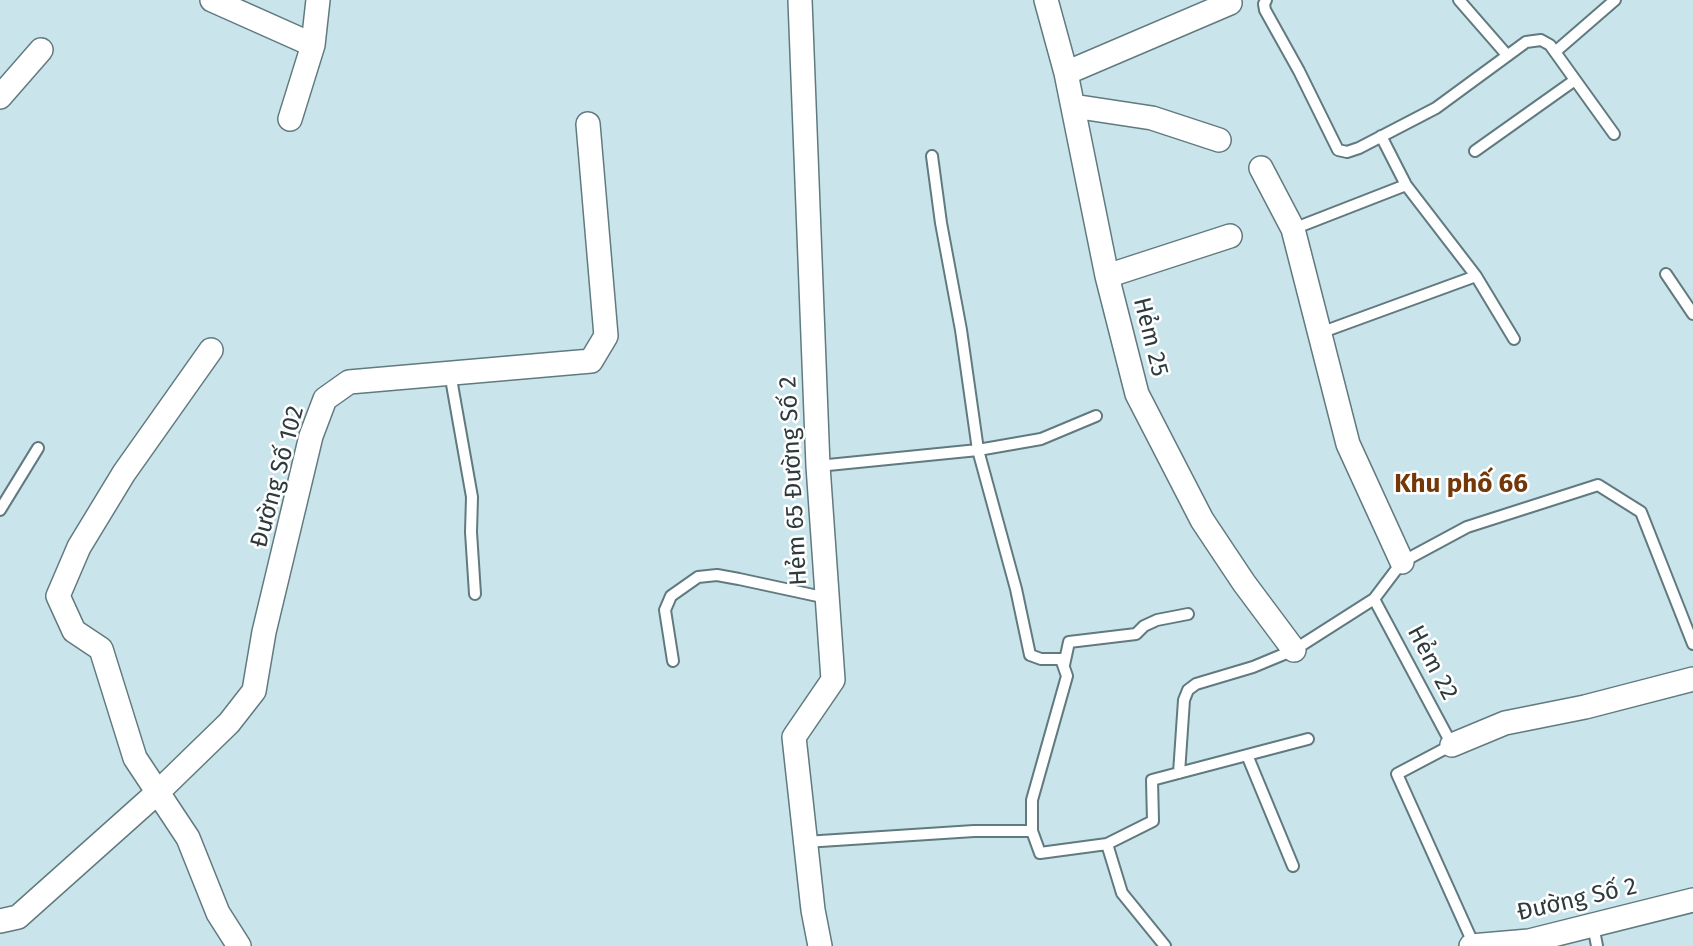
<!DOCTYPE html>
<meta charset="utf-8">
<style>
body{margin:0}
canvas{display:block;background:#c9e4ea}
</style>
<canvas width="1693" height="946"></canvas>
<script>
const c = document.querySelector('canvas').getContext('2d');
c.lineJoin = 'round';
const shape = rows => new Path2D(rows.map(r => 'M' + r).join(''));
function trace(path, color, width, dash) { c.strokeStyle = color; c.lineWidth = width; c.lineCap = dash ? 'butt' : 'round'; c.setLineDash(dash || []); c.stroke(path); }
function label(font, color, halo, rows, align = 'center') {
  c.font = font + ' "Fira Sans",sans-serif'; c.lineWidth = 5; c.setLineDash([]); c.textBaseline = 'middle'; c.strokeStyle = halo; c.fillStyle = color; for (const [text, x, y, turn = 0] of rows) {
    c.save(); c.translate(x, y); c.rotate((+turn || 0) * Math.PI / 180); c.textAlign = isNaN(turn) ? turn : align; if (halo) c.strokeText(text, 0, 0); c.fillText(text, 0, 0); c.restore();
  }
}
const service = shape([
 [1266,0,1264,4,1265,10,1299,71,1338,150,1347,152,1359,148,1436,108,1526,42,1541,40,1550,45,1614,134],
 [1459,0,1507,55],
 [1555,52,1615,0],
 [1381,136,1406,185],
 [1475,151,1575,80],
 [1293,229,1406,185,1476,276,1514,339],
 [1666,274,1693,314],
 [1320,333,1476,276],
 [450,373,472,497,471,532,475,594],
 [1096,416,1041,439,978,450,1016,589,1030,655,1041,659,1061,659,1067,676,1032,800,1032,831,1040,853,1107,844,1153,821,1152,780,1308,739],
 [818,466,978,450,961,330,941,223,932,156],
 [0,510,38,448],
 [1374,599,1452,745,1397,774,1474,945],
 [673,661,665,610,671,596,698,577,717,575,739,579,827,598],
 [1064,665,1069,642,1136,634,1144,626,1157,620,1188,614],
 [1247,755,1293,866],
 [1179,773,1184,700,1188,690,1196,684,1253,667,1294,650,1374,599,1402,562,1467,527,1598,485,1641,512,1693,644],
 [805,842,974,831,1032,831],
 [1107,844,1122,893,1165,946],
 [1593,925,1597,946]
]);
const minor = shape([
 [212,0,313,45,318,0],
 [800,0,818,466,833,680,794,737,813,910,820,946],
 [1046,0,1066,73,1107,276,1137,394,1202,520,1244,583,1294,650],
 [1066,73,1230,3],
 [0,97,41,50],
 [1073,106,1152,118,1219,140],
 [290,119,313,45],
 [1261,168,1293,229,1348,444,1402,562],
 [1107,276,1230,236],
 [211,350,124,473,79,547,58,596,74,631,101,649,135,758,188,838,218,913,239,946],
 [1452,745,1505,723,1585,707,1693,679],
 [0,921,18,917,158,792,229,723,254,691,264,632,311,436,325,399,349,382,591,361,606,336,588,124],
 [1471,946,1529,941,1693,900]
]);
const streetNames = [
 ["Hẻm 25",1150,337,76],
 ["Đường Số 102",278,477,-75],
 ["Hẻm 65 Đường Số 2",794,481,-93],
 ["Hẻm 22",1432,663,62],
 ["Đường Số 2",1577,900,-13]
];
const neighbourhoodNames = [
 ["Khu phố 66",1461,485]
];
trace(service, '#617a7f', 14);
trace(minor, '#617a7f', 26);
trace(service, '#fff', 10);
trace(minor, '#fff', 23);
label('24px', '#2f3a3c', '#fff', streetNames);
label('bold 26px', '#733708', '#fff', neighbourhoodNames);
</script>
